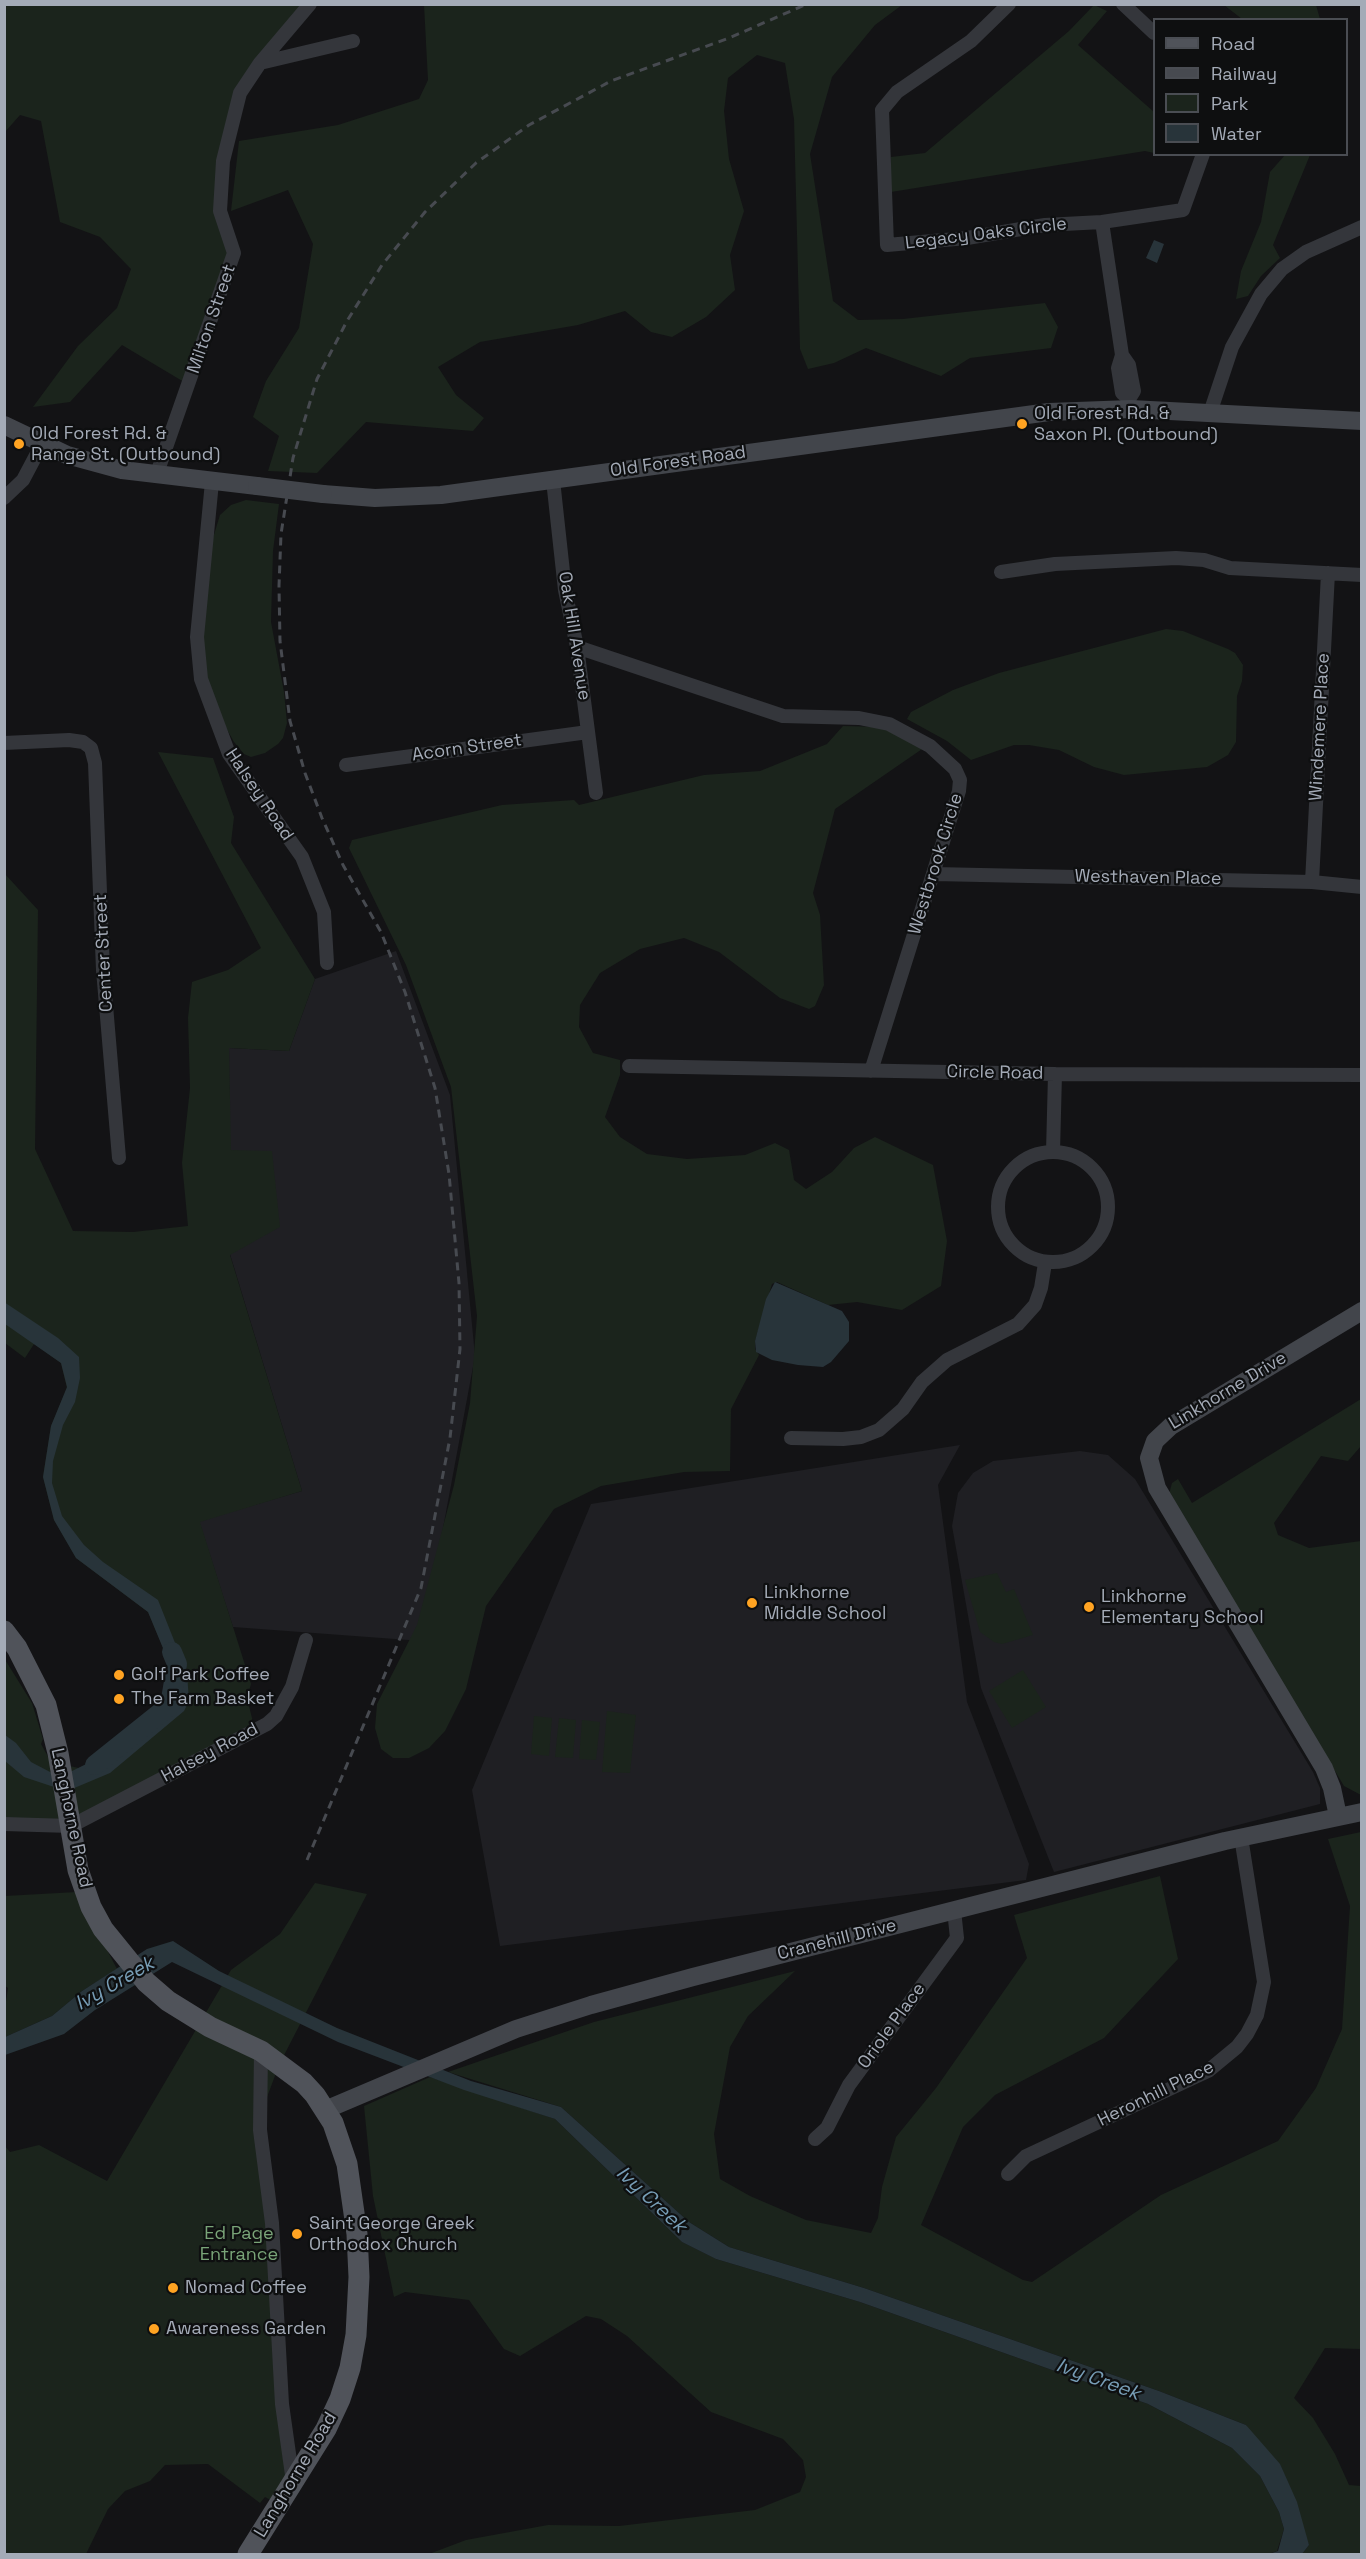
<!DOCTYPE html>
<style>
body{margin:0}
#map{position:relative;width:1366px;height:2559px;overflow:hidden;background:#131315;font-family:"Space Grotesk",sans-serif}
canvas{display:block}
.frame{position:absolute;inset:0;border:6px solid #a4abb7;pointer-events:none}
.legend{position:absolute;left:1153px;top:18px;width:195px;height:138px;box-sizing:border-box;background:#0e0f10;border:2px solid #4a4d53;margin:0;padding:8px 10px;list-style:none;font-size:18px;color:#a4abb7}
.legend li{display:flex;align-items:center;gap:12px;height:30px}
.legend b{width:30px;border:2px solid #4a4d53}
</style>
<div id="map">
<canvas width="1366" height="2559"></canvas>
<div class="frame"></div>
<ul class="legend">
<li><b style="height:8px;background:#50535a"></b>Road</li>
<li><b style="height:8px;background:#474a50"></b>Railway</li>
<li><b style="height:16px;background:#1b241c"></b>Park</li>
<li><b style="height:16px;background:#28343a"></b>Water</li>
</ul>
</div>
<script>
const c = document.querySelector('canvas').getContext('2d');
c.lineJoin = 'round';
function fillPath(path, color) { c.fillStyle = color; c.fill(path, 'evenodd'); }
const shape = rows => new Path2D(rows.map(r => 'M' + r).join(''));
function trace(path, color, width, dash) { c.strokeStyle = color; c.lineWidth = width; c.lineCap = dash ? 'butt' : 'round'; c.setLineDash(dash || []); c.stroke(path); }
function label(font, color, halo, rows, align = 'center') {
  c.font = font + ' "Space Grotesk",sans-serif'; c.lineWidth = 4.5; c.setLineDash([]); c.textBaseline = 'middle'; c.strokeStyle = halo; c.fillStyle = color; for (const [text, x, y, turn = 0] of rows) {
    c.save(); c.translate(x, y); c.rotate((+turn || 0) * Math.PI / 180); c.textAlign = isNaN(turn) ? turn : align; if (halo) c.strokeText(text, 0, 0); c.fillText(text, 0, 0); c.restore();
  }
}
const built = shape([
 [396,951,450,1095,475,1356,422,1641,233,1627,199,1521,302,1491,230,1254,229,1048,289,1051,315,979],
 [960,1445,938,1485,967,1702,1029,1864,1026,1880,500,1946,472,1790,591,1504],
 [1080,1451,1108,1455,1135,1479,1313,1772,1320,1788,1320,1804,1054,1872,981,1688,952,1526,958,1493,973,1473,993,1461]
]);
const green = shape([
 [5,5,310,5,240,93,220,211,234,253,189,385,122,345,70,402,33,407,78,346,117,308,131,269,100,237,60,222,41,121,20,115,5,132],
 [424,5,902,5,875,25,832,77,810,154,833,301,858,320,903,319,1045,303,1058,327,1051,348,970,358,941,376,866,348,834,363,808,369,800,349,794,119,785,63,757,55,728,78,724,111,729,159,744,211,730,255,735,290,706,317,672,337,651,332,625,311,578,325,480,342,438,367,456,395,484,418,473,431,366,422,317,473,268,471,279,436,253,417,266,381,299,328,313,244,288,190,231,211,239,141,338,125,419,99,428,80],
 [1094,5,1107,11,1078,45,1154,112,1154,153,1145,151,891,192,891,157,925,153,1069,31],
 [1224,5,1316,5,1320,19,1242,19],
 [1285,155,1310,155,1273,245,1280,258,1261,276,1248,296,1236,299,1241,271,1261,222,1270,172],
 [246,500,279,504,273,551,271,622,284,692,287,723,283,738,278,744,265,753,251,757,244,754,234,742,207,694,200,625,213,538,220,515,231,505],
 [1166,629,1183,631,1228,649,1235,653,1243,665,1242,681,1237,696,1236,742,1228,755,1207,767,1124,775,1094,767,1059,750,1029,745,1014,745,971,760,947,741,907,719,911,712,953,690,999,673],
 [843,726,883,727,925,747,835,809,813,893,820,915,824,985,815,1006,809,1009,780,998,719,952,684,938,640,949,600,973,580,1005,579,1027,593,1053,620,1060,620,1075,605,1117,620,1137,647,1154,687,1159,745,1155,775,1143,789,1150,794,1180,806,1189,832,1172,854,1148,875,1137,933,1165,947,1241,941,1286,902,1310,857,1302,828,1305,777,1282,772,1284,755,1341,755,1349,759,1355,731,1409,730,1471,684,1472,601,1486,554,1509,486,1606,466,1689,445,1731,429,1748,409,1758,393,1758,381,1749,375,1728,377,1704,417,1625,454,1485,470,1403,477,1316,451,1087,406,965,349,848,352,840,502,805,574,800,579,805,704,775,760,771,827,744],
 [158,752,213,758,234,817,231,843,315,979,289,1051,229,1048,231,1150,272,1151,280,1227,230,1255,302,1491,200,1522,251,1684,247,1698,255,1730,71,1826,5,1824,4,1658,32,1703,43,1739,41,1744,51,1762,79,1768,107,1756,170,1705,175,1676,148,1612,76,1558,54,1520,43,1477,51,1426,67,1388,61,1363,34,1344,25,1358,5,1343,5,874,38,910,35,1149,73,1231,133,1232,188,1226,182,1163,190,1088,188,1018,192,982,228,970,261,948],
 [1361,1399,1361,1446,1348,1461,1321,1456,1274,1523,1278,1535,1309,1548,1361,1541,1361,1795,1344,1786,1169,1494,1172,1483,1178,1479,1192,1503],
 [997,1573,1006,1592,1014,1589,1033,1635,1002,1644,994,1642,980,1632,965,1580],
 [1023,1670,1046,1707,1012,1728,989,1691],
 [607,1711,636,1715,630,1773,602,1772],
 [534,1716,552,1718,549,1756,531,1754],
 [559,1718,576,1720,573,1758,555,1757],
 [582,1720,600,1722,596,1760,579,1759],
 [1361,1832,1361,2349,1325,2348,1294,2398,1313,2418,1335,2454,1349,2485,1361,2486,1361,2554,1302,2554,1309,2545,1246,2425,1159,2391,864,2288,729,2247,689,2222,561,2107,448,2072,594,2022,795,1971,748,2016,730,2047,714,2134,720,2179,750,2196,806,2220,871,2233,878,2218,882,2187,896,2137,936,2088,1027,1958,1014,1915,1160,1876,1178,1959,1104,2038,995,2095,963,2127,921,2225,1023,2280,1032,2282,1161,2195,1278,2141,1316,2088,1342,2029,1350,1906,1328,1839],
 [315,1883,367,1894,279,2065,260,2116,293,2484,280,2505,265,2497,260,2503,208,2464,165,2465,150,2481,125,2491,108,2509,86,2554,5,2554,4,2145,10,2152,39,2145,107,2181,231,1970,280,1934],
 [77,1892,117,1969,82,1991,52,2016,5,2037,5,2008,8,1988,4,1985,5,1896],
 [430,2077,555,2119,682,2242,716,2259,860,2302,1148,2404,1232,2448,1260,2476,1279,2512,1284,2529,1277,2551,1269,2554,429,2554,466,2540,548,2525,619,2526,755,2510,800,2492,806,2477,803,2460,783,2439,711,2412,627,2336,601,2319,586,2316,520,2356,504,2349,469,2300,405,2292,394,2297,373,2196,364,2106]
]);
const water = shape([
 [1154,240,1164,244,1157,263,1146,258],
 [775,1282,842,1311,849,1322,849,1341,831,1362,823,1367,798,1365,772,1360,756,1352,755,1341,766,1299],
 [4,1302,58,1338,79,1357,80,1378,75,1402,63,1425,53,1461,52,1483,62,1516,84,1545,103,1562,158,1600,187,1673,189,1701,184,1711,110,1773,72,1789,63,1790,24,1777,5,1761,5,1735,16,1743,31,1762,52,1773,70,1772,131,1742,174,1703,177,1682,148,1612,76,1558,54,1520,43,1477,51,1426,67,1387,61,1363,5,1324],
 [173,1941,219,1971,337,2028,471,2081,561,2107,689,2222,729,2247,864,2288,1159,2391,1246,2425,1280,2464,1297,2502,1309,2545,1302,2554,1269,2554,1278,2551,1284,2529,1279,2512,1260,2476,1232,2448,1148,2404,860,2302,716,2259,682,2242,555,2119,464,2090,338,2042,172,1962,95,2010,64,2034,5,2055,5,2037,52,2016,82,1991,147,1949]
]);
const river = shape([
 [95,1765,170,1705,177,1664,172,1652]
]);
const street = shape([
 [1009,4,971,41,897,92,882,110,887,245,967,238,1045,225,1102,222,1183,210,1203,154],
 [1123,4,1154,33],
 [260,63,353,41],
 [1102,222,1122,355,1118,368,1122,393,1129,399],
 [1122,355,1129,365,1134,391,1129,399,1130,406],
 [1210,413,1232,347,1261,294,1282,269,1306,252,1362,227],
 [156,476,234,253,220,211,223,161,240,93,260,63,310,4],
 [553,480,565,590,577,647,596,793],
 [212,482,197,637,201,679,229,754,302,857,324,912,327,963],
 [4,498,23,480,42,444],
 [1001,572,1055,564,1176,558,1204,560,1230,568,1362,575],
 [577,647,783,716,859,718,889,724,930,746,955,769,960,780,959,791,871,1071],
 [4,743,69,740,83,742,91,748,95,763,103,970,119,1158],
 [346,765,588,732],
 [934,874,1312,882,1362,887],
 [1312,882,1328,573],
 [629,1066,1055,1074,1362,1075],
 [1053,1152,1055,1074],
 '998 1207a55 55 0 1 1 110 0a55 55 0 1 1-110 0Z',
 [791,1438,843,1439,861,1437,879,1430,903,1409,922,1382,947,1360,1018,1324,1035,1305,1041,1288,1045,1263],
 [4,1824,71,1826,267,1724,276,1716,292,1687,306,1640],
 [261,2051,260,2130,272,2223,282,2404,293,2482],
 [815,2139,827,2128,849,2085,957,1938,954,1910],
 [1008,2174,1026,2156,1208,2071,1237,2047,1247,2034,1257,2015,1264,1982,1241,1837]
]);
const secondary = shape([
 [4,425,67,455,122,470,257,486],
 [323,494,375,498,441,495,1049,412,1131,409,1362,421],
 [1338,1816,1332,1788,1324,1768,1157,1488,1149,1458,1155,1441,1171,1426,1362,1311],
 [325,2110,516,2029,591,2005,693,1977,1225,1841,1362,1812]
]);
const primary = shape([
 [4,1631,17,1648,46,1705,58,1753,78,1870,91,1907,103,1929,146,1982,168,2001,210,2027,261,2051,304,2083,315,2095,333,2123,347,2164,357,2234,359,2277,356,2335,350,2368,340,2399,326,2429,248,2554]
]);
const rail = shape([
 [307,1860,421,1588,450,1438,460,1349,459,1283,449,1174,435,1088,405,992,381,932,343,865,322,818,305,773,290,721,280,641,279,586,281,534,293,458,317,379,347,321,382,265,425,212,476,163,529,125,611,81,729,38,807,4]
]);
const secondaryBridge = shape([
 [257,486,323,494]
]);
const markers = [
 [1022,424,6,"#ffa322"],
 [19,444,6,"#ffa322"],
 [752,1603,6,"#ffa322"],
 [1089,1607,6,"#ffa322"],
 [119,1675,6,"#ffa322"],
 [119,1699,6,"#ffa322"],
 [297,2234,6,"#ffa322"],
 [173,2288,6,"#ffa322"],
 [154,2329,6,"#ffa322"]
];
const streetNames = [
 ["Legacy Oaks Circle",986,234,-7],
 ["Milton Street",212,319,-71],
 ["Old Forest Road",678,462,-8],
 ["Oak Hill Avenue",574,636,81],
 ["Windemere Place",1320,727,-87],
 ["Acorn Street",467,748,-8],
 ["Halsey Road",259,795,56],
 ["Westbrook Circle",936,864,-73],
 ["Westhaven Place",1148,878,1],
 ["Center Street",104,953,-93],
 ["Circle Road",995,1073,1],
 ["Linkhorne Drive",1228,1391,-31],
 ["Halsey Road",210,1753,-28],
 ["Langhorne Road",71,1818,78],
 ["Cranehill Drive",837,1940,-14],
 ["Oriole Place",892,2026,-54],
 ["Heronhill Place",1156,2094,-26],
 ["Langhorne Road",296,2475,-59]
];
const poiNames = [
 ["Old Forest Rd. &",1034,414],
 ["Saxon Pl. (Outbound)",1034,435],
 ["Old Forest Rd. &",31,434],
 ["Range St. (Outbound)",31,455],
 ["Linkhorne",764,1593],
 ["Middle School",764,1614],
 ["Linkhorne",1101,1597],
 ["Elementary School",1101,1618],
 ["Golf Park Coffee",131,1675],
 ["The Farm Basket",131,1699],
 ["Saint George Greek",309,2224],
 ["Orthodox Church",309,2245],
 ["Nomad Coffee",185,2288],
 ["Awareness Garden",166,2329]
];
const parkNames = [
 ["Ed Page",239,2234],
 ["Entrance",239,2255]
];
const waterNames = [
 ["Ivy Creek",115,1984,-30],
 ["Ivy Creek",651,2200,43],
 ["Ivy Creek",1098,2380,20]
];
fillPath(built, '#1f1f23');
fillPath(green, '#1b241c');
fillPath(water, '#28343a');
trace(river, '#28343a', 20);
trace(street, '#34363b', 14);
trace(secondary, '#42454b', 18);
trace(primary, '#50535a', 21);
trace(rail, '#474a50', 3, [8, 6]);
trace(secondaryBridge, '#42454b', 18);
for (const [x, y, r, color] of markers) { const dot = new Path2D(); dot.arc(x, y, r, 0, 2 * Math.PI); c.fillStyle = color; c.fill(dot); trace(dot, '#0e0f10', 2); }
label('18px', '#a4abb7', '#0e0f10', streetNames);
label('18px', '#a4abb7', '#0e0f10', poiNames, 'left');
label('18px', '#79a478', '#0e0f10', parkNames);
label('italic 20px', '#779db6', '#0e0f10', waterNames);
</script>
